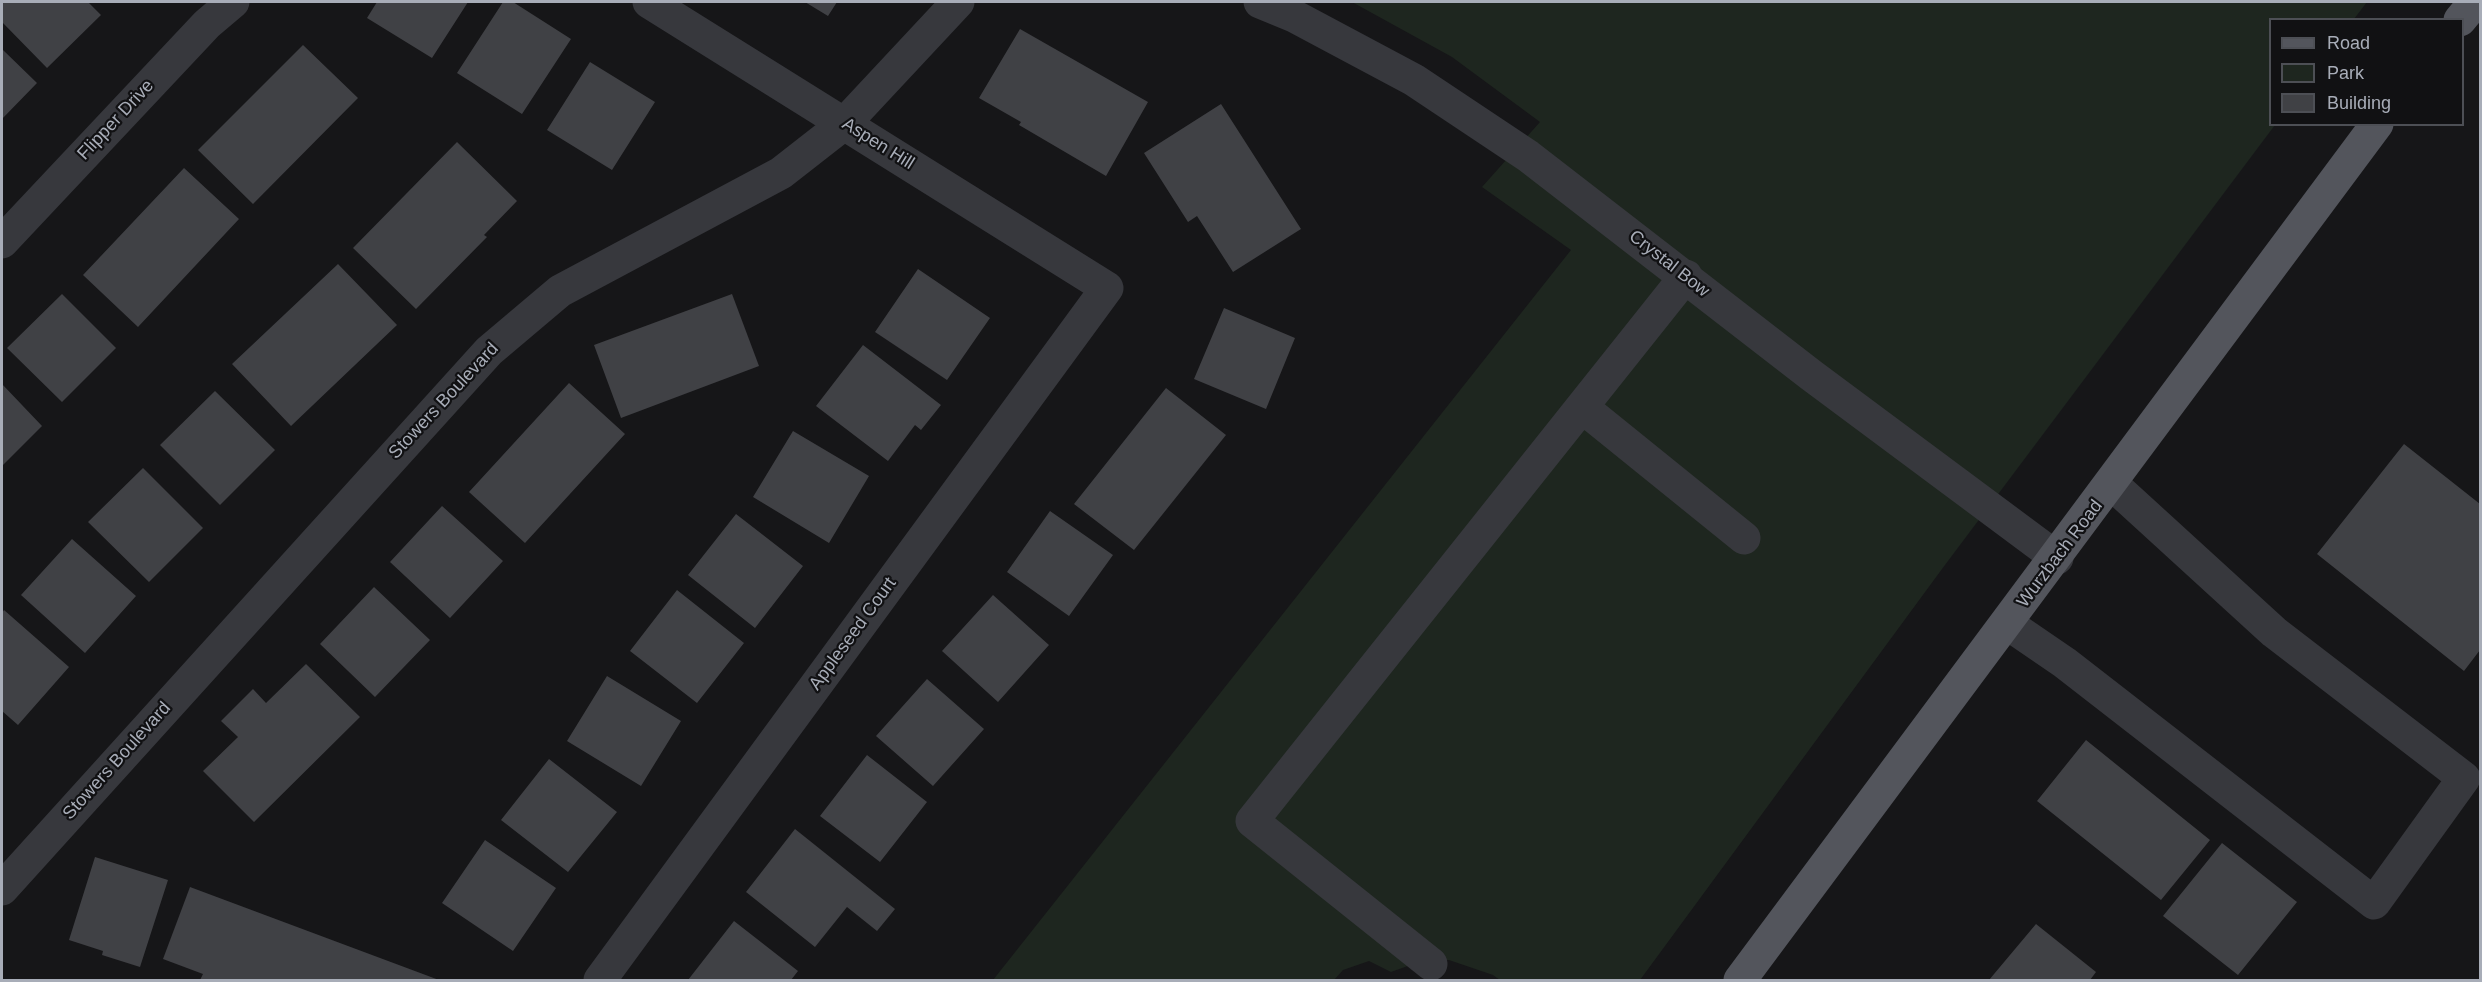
<!DOCTYPE html>
<style>
body{margin:0}
#map{position:relative;width:2482px;height:982px;overflow:hidden;background:#161618;font-family:Helvetica,sans-serif}
canvas{display:block}
.frame{position:absolute;inset:0;border:3px solid #a8adb8;pointer-events:none}
.legend{position:absolute;left:2269px;top:18px;width:195px;height:108px;box-sizing:border-box;background:#111113;border:2px solid #4d4f55;margin:0;padding:8px 10px;list-style:none;font-size:18px;color:#a8adb8}
.legend li{display:flex;align-items:center;gap:12px;height:30px}
.legend b{width:30px;border:2px solid #4d4f55}
</style>
<div id="map">
<canvas width="2482" height="982"></canvas>
<div class="frame"></div>
<ul class="legend">
<li><b style="height:8px;background:#53555c"></b>Road</li>
<li><b style="height:16px;background:#1e261f"></b>Park</li>
<li><b style="height:16px;background:#404145"></b>Building</li>
</ul>
</div>
<script>
const c = document.querySelector('canvas').getContext('2d');
c.lineJoin = 'round';
function fillPath(path, color) { c.fillStyle = color; c.fill(path, 'evenodd'); }
const shape = rows => new Path2D(rows.map(r => 'M' + r).join(''));
function trace(path, color, width, dash) { c.strokeStyle = color; c.lineWidth = width; c.lineCap = dash ? 'butt' : 'round'; c.setLineDash(dash || []); c.stroke(path); }
function label(font, color, halo, rows, align = 'center') {
  c.font = font + ' Helvetica,sans-serif'; c.lineWidth = 4.5; c.setLineDash([]); c.textBaseline = 'middle'; c.strokeStyle = halo; c.fillStyle = color; for (const [text, x, y, turn = 0] of rows) {
    c.save(); c.translate(x, y); c.rotate((+turn || 0) * Math.PI / 180); c.textAlign = isNaN(turn) ? turn : align; if (halo) c.strokeText(text, 0, 0); c.fillText(text, 0, 0); c.restore();
  }
}
const green = shape([
 [1352,2,2367,2,2354,19,2270,20,2270,124,2275,125,1942,569,1640,980,1500,980,1493,975,1449,960,1416,963,1391,972,1369,961,1343,970,1334,980,993,980,1571,250,1482,187,1540,122,1452,57]
]);
const building = shape([
 [2,2,88,2,101,15,47,68,2,22],
 [377,2,468,2,432,58,367,18],
 [503,2,513,2,571,39,522,114,457,73],
 [805,2,837,2,828,16],
 [1020,29,1148,102,1106,176,1019,125,1021,122,979,98],
 [303,45,358,98,253,204,198,150],
 [2,49,37,83,2,119],
 [590,62,655,102,612,170,547,130],
 [1221,104,1301,229,1233,272,1197,216,1188,222,1144,153],
 [457,142,517,201,484,235,487,237,416,309,353,248],
 [184,168,239,219,138,327,83,275],
 [338,264,397,325,291,426,232,364],
 [918,269,990,318,947,380,875,332],
 [62,294,116,348,62,402,7,348],
 [732,294,759,366,621,418,594,345],
 [1224,308,1295,338,1266,409,1194,379],
 [863,345,941,405,921,430,915,425,888,461,816,406],
 [569,383,625,434,525,543,469,492],
 [2,384,42,426,2,466],
 [1166,388,1226,435,1134,550,1074,504],
 [215,391,275,450,220,505,160,445],
 [793,431,869,476,829,543,753,497],
 [2404,444,2480,504,2480,650,2464,671,2317,554],
 [143,468,203,528,149,582,88,522],
 [442,506,503,561,450,618,390,562],
 [1050,511,1113,555,1069,616,1007,572],
 [736,514,803,566,755,628,688,575],
 [72,539,136,596,85,653,21,595],
 [374,587,430,640,375,697,320,644],
 [677,590,744,643,697,703,630,651],
 [993,595,1049,645,998,702,942,651],
 [4,610,69,667,18,725,2,711,2,613],
 [306,664,360,717,254,822,203,771,238,737,221,721,253,689,266,703],
 [607,676,681,721,641,786,567,741],
 [927,679,984,729,933,786,876,736],
 [2086,740,2210,840,2161,900,2037,801],
 [867,755,927,802,880,862,820,816],
 [549,759,617,812,568,872,501,820],
 [795,829,895,909,877,931,847,907,815,947,746,892],
 [485,840,556,888,513,951,442,903],
 [2222,843,2297,902,2238,975,2163,916],
 [95,857,168,880,140,967,102,955,103,951,69,940],
 [190,887,439,980,200,980,203,974,163,959],
 [734,921,798,971,791,980,688,980],
 [2036,924,2096,972,2090,980,1989,980]
]);
const minor = shape([
 [1260,2,1294,16,1414,80,1528,156,1811,375,2057,558],
 [2,242,207,24,233,2],
 [1582,407,1744,538],
 [2008,624,2065,663,2374,903,2464,778,2274,632,2112,484],
 [2,889,489,351,560,291,781,173,845,123,958,2],
 [1431,964,1252,821,1686,276],
 [600,980,1107,288,649,2]
]);
const major = shape([
 [2460,20,2475,2],
 [1740,980,2377,124]
]);
const streetNames = [
 ["Flipper Drive",116,120,-47],
 ["Aspen Hill",878,144,32],
 ["Crystal Bow",1669,264,38],
 ["Stowers Boulevard",444,401,-47],
 ["Wurzbach Road",2060,554,-53],
 ["Appleseed Court",853,634,-54],
 ["Stowers Boulevard",117,761,-48]
];
fillPath(green, '#1e261f');
fillPath(building, '#404145');
trace(minor, '#37383d', 33);
trace(major, '#53555c', 33);
label('18px', '#a8adb8', '#111113', streetNames);
</script>
